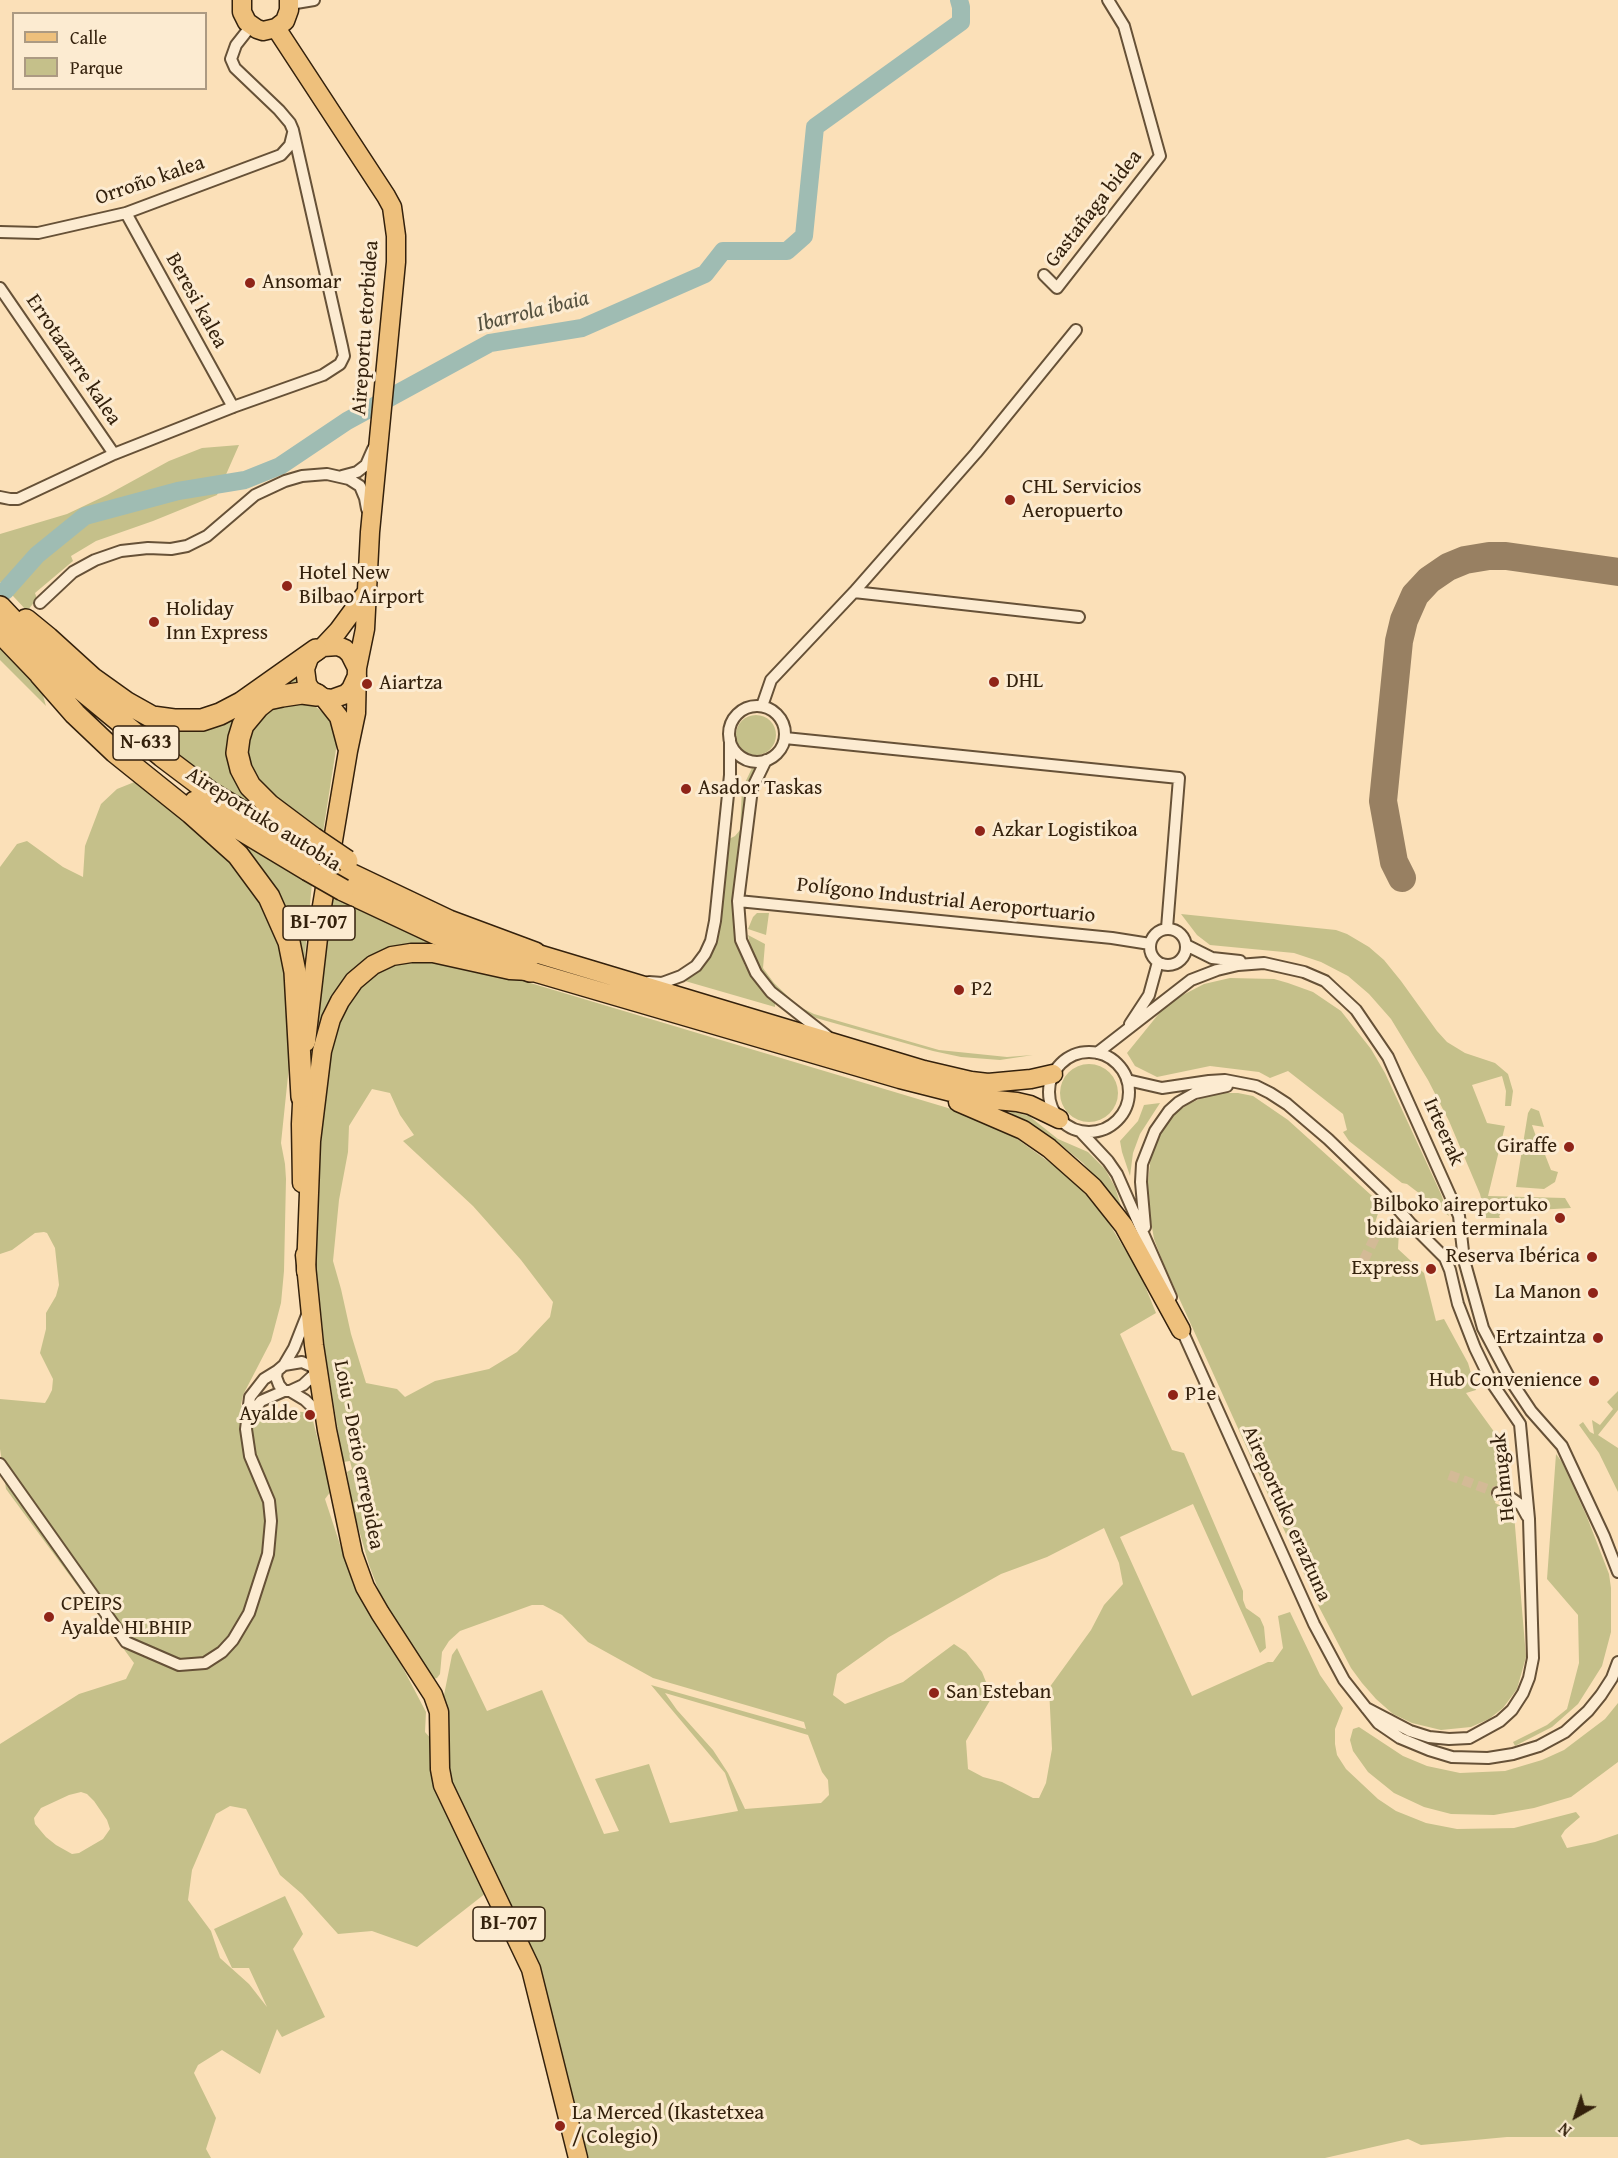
<!DOCTYPE html>
<meta charset="utf-8">
<style>
body{margin:0}
#map{position:relative;width:1618px;height:2158px;overflow:hidden;background:#fbe0b8;font-family:"Gentium Book Plus",serif}
canvas{display:block}
.legend{position:absolute;left:12px;top:12px;width:195px;height:78px;box-sizing:border-box;background:#fcebd1;border:2px solid #ac9a82;margin:0;padding:8px 10px;list-style:none;font-size:18px;color:#34210c}
.legend li{display:flex;align-items:center;gap:12px;height:30px}
.legend b{width:30px;border:2px solid #ac9a82}
.north{position:absolute;left:1546px;top:2086px;width:60px;height:60px;-webkit-text-stroke:4px #fcebd1;paint-order:stroke;rotate:219deg;font-size:16px;font-weight:700;line-height:24px;text-align:center;color:#34210c}
.north::after{content:'';display:block;margin:auto;width:21px;height:27px;background:#34210c;clip-path:polygon(50% 0,100% 100%,50% 72%,0 100%)}
</style>
<div id="map">
<canvas width="1618" height="2158"></canvas>
<ul class="legend">
<li><b style="height:8px;background:#eec07c"></b>Calle</li>
<li><b style="height:16px;background:#c5c08a"></b>Parque</li>
</ul>
<div class="north">N</div>
</div>
<script>
const c = document.querySelector('canvas').getContext('2d');
c.lineJoin = 'round';
function fillPath(path, color) { c.fillStyle = color; c.fill(path, 'evenodd'); }
const shape = rows => new Path2D(rows.map(r => 'M' + r).join(''));
function trace(path, color, width, dash) { c.strokeStyle = color; c.lineWidth = width; c.lineCap = dash ? 'butt' : 'round'; c.setLineDash(dash || []); c.stroke(path); }
function label(font, color, halo, rows, align = 'center') {
  c.font = font + ' "Gentium Book Plus",serif'; c.lineWidth = 6; c.setLineDash([]); c.textBaseline = 'middle'; c.strokeStyle = halo; c.fillStyle = color; for (const [text, x, y, turn = 0] of rows) {
    c.save(); c.translate(x, y); c.rotate((+turn || 0) * Math.PI / 180); c.textAlign = isNaN(turn) ? turn : align; if (halo) c.strokeText(text, 0, 0); c.fillText(text, 0, 0); c.restore();
  }
}
const green = shape([
 [239,445,217,495,153,521,96,541,71,556,73,561,35,593,37,599,27,611,0,582,0,534,67,514,107,495,169,461,202,448],
 [0,648,42,692,46,706,0,660],
 [297,671,297,686,231,741,297,834,237,798,133,722,102,693,177,726],
 [300,700,316,707,328,717,335,731,337,743,323,832,268,795,245,760,250,728,270,706],
 '736 735a20 20 0 1 1 40 0a20 20 0 1 1-40 0Z',
 [752,768,757,770,734,897,734,926,737,944,745,966,758,986,775,1003,775,1007,685,981,706,962,718,935,727,840,735,836,740,830,742,789],
 [142,779,217,847,252,888,275,928,287,974,293,1028,281,1143,285,1164,286,1179,284,1271,281,1303,271,1341,243,1395,241,1405,244,1410,256,1413,277,1409,311,1413,331,1491,325,1499,353,1584,393,1649,426,1712,425,1732,433,1741,445,1809,470,1854,486,1893,417,1947,372,1931,338,1934,302,1894,280,1875,246,1809,230,1806,216,1814,192,1870,188,1900,211,1931,220,1958,249,1984,267,2007,249,1968,232,1968,214,1929,285,1896,303,1934,293,1949,325,2017,282,2037,277,2029,260,2074,222,2050,198,2065,194,2073,216,2118,206,2149,211,2158,0,2158,0,1744,79,1694,126,1679,134,1663,6,1489,0,1449,0,1399,45,1403,48,1398,52,1390,53,1379,40,1353,46,1329,46,1313,56,1296,59,1285,55,1248,47,1233,44,1232,35,1233,12,1250,0,1254,0,867,17,844,27,841,63,867,83,877,85,846,101,804,117,789],
 [81,1792,87,1794,94,1801,107,1820,110,1829,103,1839,79,1853,72,1854,56,1845,46,1837,35,1824,34,1818,41,1808,69,1795],
 [207,820,312,884,301,994,296,956],
 [333,898,432,944,413,944,375,955,310,1072],
 [757,913,769,913,766,935,748,929,753,917],
 [1181,914,1336,930,1347,934,1369,947,1384,960,1401,981,1437,1031,1447,1042,1465,1053,1495,1063,1508,1074,1513,1091,1511,1106,1505,1106,1506,1091,1502,1076,1472,1085,1487,1123,1505,1126,1488,1196,1565,1198,1571,1208,1502,1212,1499,1216,1500,1218,1486,1218,1480,1194,1449,1121,1428,1080,1391,1019,1369,994,1348,976,1321,962,1294,953,1210,945,1197,935],
 [748,935,765,944,763,968,774,983,798,1006,814,1014,939,1050,1007,1057,1033,1055,1000,1060,961,1057,933,1051,816,1018,796,1006,769,981,758,966,752,954],
 [408,959,434,960,527,982,948,1108,984,1121,1013,1136,1056,1167,1080,1188,1107,1220,1141,1276,1156,1313,1120,1334,1172,1450,1184,1453,1243,1591,1243,1600,1246,1608,1260,1618,1264,1627,1266,1648,1260,1653,1193,1504,1120,1537,1192,1696,1268,1662,1273,1662,1283,1648,1278,1616,1290,1612,1320,1675,1343,1708,1335,1729,1335,1744,1337,1755,1346,1769,1378,1799,1396,1811,1426,1823,1457,1829,1514,1828,1576,1812,1580,1817,1565,1830,1561,1836,1567,1848,1595,1842,1618,1834,1618,2137,1507,2137,1421,2145,1408,2139,1325,2158,584,2158,555,2041,447,1779,444,1695,452,1655,457,1648,487,1711,542,1690,604,1834,619,1831,595,1779,649,1764,670,1823,738,1811,725,1773,651,1685,806,1729,804,1722,653,1678,588,1642,562,1615,543,1605,532,1605,460,1631,449,1641,442,1652,440,1674,437,1678,431,1680,385,1607,369,1565,353,1509,347,1472,352,1469,350,1461,343,1462,325,1350,316,1266,314,1204,324,1087,333,1029,362,981,381,970],
 [372,1089,390,1093,400,1115,414,1135,403,1141,473,1206,521,1260,553,1302,550,1317,517,1352,489,1369,435,1381,405,1397,397,1389,366,1383,351,1334,341,1289,333,1261,339,1200,348,1152,349,1126],
 [1104,1528,1119,1563,1123,1584,1104,1605,1091,1630,1049,1688,1052,1749,1046,1783,1039,1798,1033,1798,1002,1782,983,1777,968,1769,966,1741,992,1697,982,1672,966,1652,954,1644,903,1682,845,1704,833,1695,837,1674,889,1637,1001,1574,1047,1557],
 [665,1693,808,1735,822,1772,828,1780,829,1795,821,1803,745,1809,728,1773,713,1750,677,1710],
 [1230,978,1274,979,1288,983,1313,992,1341,1011,1371,1049,1385,1073,1441,1194,1449,1216,1407,1184,1402,1183,1349,1141,1343,1132,1347,1130,1343,1114,1288,1071,1270,1078,1259,1072,1210,1066,1157,1077,1135,1066,1127,1053,1161,1011,1179,997,1204,984],
 '1060 1093a29 29 0 1 1 58 0a29 29 0 1 1-58 0Z',
 [1221,1093,1238,1093,1253,1096,1288,1120,1381,1204,1373,1229,1390,1236,1393,1228,1399,1231,1398,1249,1424,1273,1436,1321,1444,1319,1468,1363,1476,1390,1466,1393,1495,1433,1498,1443,1498,1469,1511,1481,1512,1488,1501,1484,1495,1503,1506,1508,1514,1514,1526,1657,1517,1689,1503,1708,1489,1719,1471,1727,1441,1730,1412,1723,1393,1714,1376,1699,1362,1683,1351,1668,1319,1607,1164,1265,1154,1239,1149,1210,1147,1191,1151,1155,1157,1139,1175,1113,1189,1104,1206,1096],
 [1160,1103,1140,1134,1133,1153,1130,1176,1122,1152,1120,1141,1138,1121,1144,1105],
 [1531,1108,1539,1111,1544,1127,1532,1125,1539,1145,1542,1147,1551,1170,1558,1172,1555,1182,1544,1189,1516,1187,1528,1113],
 [1006,1110,1029,1116,1058,1139,1088,1152,1105,1169,1115,1187,1121,1206,1083,1163,1061,1145],
 [1618,1391,1618,1410,1598,1435,1618,1448,1618,1492,1599,1453,1579,1425,1583,1422,1590,1432,1594,1434,1592,1420,1600,1425,1613,1409,1607,1402],
 [1556,1454,1562,1462,1587,1517,1609,1574,1611,1588,1611,1632,1602,1666,1578,1704,1552,1727,1515,1746,1513,1742,1547,1725,1567,1709,1579,1663,1578,1615,1547,1579],
 [1618,1703,1618,1762,1571,1797,1534,1808,1494,1815,1451,1814,1424,1807,1394,1793,1368,1772,1353,1751,1350,1740,1353,1729,1359,1727,1403,1756,1427,1766,1460,1773,1505,1771,1542,1760,1564,1750,1605,1719]
]);
const river = shape([
 [5,591,37,555,85,516,178,491,245,480,280,466,347,421,490,343,582,328,705,274,723,251,787,251,804,236,815,127,961,22,961,7,959,0]
]);
const taxiway = shape([
 [1402,878,1394,862,1383,801,1399,641,1404,620,1415,595,1429,580,1448,567,1465,560,1489,556,1506,556,1618,572]
]);
const minorTunnel = shape([
 [1357,1274,1378,1231],
 [1449,1475,1498,1493]
]);
const minor = shape([
 [290,4,314,0],
 [126,213,233,407],
 [0,232,38,233,126,213,281,155,290,145,293,133],
 [1044,275,1057,288,1160,156,1124,26,1108,0],
 [0,288,114,454],
 [342,476,357,472,366,465,373,449],
 [0,497,10,499,18,499,114,454,233,407,323,375,340,364,344,356,342,346,293,130,290,123,279,110,235,68,231,59,236,45,251,26],
 [854,592,1079,617],
 [40,603,73,572,95,560,121,551,148,548,171,549,187,546,207,536,255,495,285,481,302,476,327,474,349,479,360,486,365,498,367,509],
 [762,706,771,680,854,592,976,453,1076,330],
 '729 734a28 28 0 1 1 56 0a28 28 0 1 1-56 0Z',
 [785,738,1179,778,1167,928],
 [766,760,752,789,738,901,741,940,756,973,771,992,827,1036],
 [738,901,1112,938,1150,944],
 '1150 947a18 18 0 1 1 36 0a18 18 0 1 1-36 0Z',
 [1186,945,1212,958,1240,961],
 [649,982,662,983,681,976,696,966,705,954,711,941,715,921,730,775,730,739],
 [1130,1024,1149,995,1158,962],
 '1049 1092a40 40 0 1 1 80 0a40 40 0 1 1-80 0Z',
 [1097,1053,1191,980,1217,970,1238,965,1264,963,1304,972,1325,981,1356,1010,1388,1057,1453,1202,1459,1216,1464,1260,1483,1328,1511,1381,1531,1411,1562,1446,1604,1536,1618,1572],
 [1127,1080,1162,1088,1209,1081,1225,1080,1256,1086,1270,1093,1287,1104,1328,1139,1384,1193,1411,1224,1445,1258,1450,1270,1458,1304,1475,1348,1492,1383,1520,1424,1529,1519,1533,1658,1529,1678,1523,1693,1512,1710,1500,1721,1469,1738,1449,1739,1429,1737,1410,1731,1366,1708],
 [1080,1131,1108,1161,1117,1174,1171,1297],
 [1145,1227,1141,1182,1142,1164,1155,1131,1169,1111,1179,1102,1195,1093,1227,1086],
 [1180,1326,1314,1624,1344,1680,1378,1723,1400,1738,1429,1750,1452,1757,1488,1758,1513,1754,1539,1746,1565,1732,1588,1711,1601,1695,1612,1678,1618,1662],
 [284,1365,294,1348,307,1315],
 [290,1391,303,1385,318,1371,311,1366,302,1362,284,1365,277,1371,276,1377,279,1385,284,1391,290,1391,305,1400,324,1418],
 [248,1418,261,1401,284,1391],
 [0,1464,126,1642,179,1665,205,1663,222,1652,233,1640,249,1613,268,1554,271,1521,269,1501,250,1456,246,1429,250,1397,264,1379,277,1371],
 [1498,1493,1511,1498,1521,1505,1527,1516]
]);
const primary = shape([
 [242,0,242,12,247,22,257,29,263,31,276,28,285,21,289,10,289,0],
 [276,28,386,196,392,207,396,236,396,262,370,532,365,629,357,668,356,713,348,751,321,912,306,1042],
 [323,647,338,646,345,649,350,654,357,668],
 [357,676,351,689,346,694,332,699,324,698,311,690,307,684,305,669,310,655,323,647,338,631,366,593],
 [324,698,339,717,347,747],
 [302,1183,301,1124,303,1084],
 [305,1255,314,1345,327,1430,353,1554,365,1587,380,1613,433,1695,439,1712,440,1769,443,1785,531,1969,578,2158]
]);
const trunk = shape([
 [535,953,924,1070,971,1081,988,1083,1031,1079,1053,1074],
 [958,1102,1023,1130,1049,1148,1093,1187,1124,1226,1181,1330],
 [306,1271,311,1141,322,1051,331,1019,340,1001,354,981,373,965,392,956,411,953,433,953,510,970,530,971,900,1079,975,1098,1017,1102,1030,1105,1059,1119]
]);
const motorway = shape([
 [0,607,66,677,162,756,211,793,312,853],
 [26,620,48,638,92,678,127,703,152,717,174,720,202,720,220,714,241,703,316,650],
 [0,632,48,682],
 [40,674,75,714,115,752,191,813,238,855,269,897,289,942,295,972,302,1097],
 [195,802,308,870],
 [313,838,269,805,250,786,241,769,237,753,239,738,243,725,258,707,268,699,282,696,302,693,317,695],
 [346,872,449,921,535,953],
 [343,890,439,935,530,971]
]);
const motorwayBridge = shape([
 [313,838,347,861],
 [308,870,343,890]
]);
const markers = [
 [250,283,6,"#8f2418"],
 [1010,500,6,"#8f2418"],
 [287,586,6,"#8f2418"],
 [154,622,6,"#8f2418"],
 [994,682,6,"#8f2418"],
 [367,684,6,"#8f2418"],
 [686,789,6,"#8f2418"],
 [980,831,6,"#8f2418"],
 [959,990,6,"#8f2418"],
 [1569,1147,6,"#8f2418"],
 [1560,1218,6,"#8f2418"],
 [1592,1257,6,"#8f2418"],
 [1431,1269,6,"#8f2418"],
 [1593,1293,6,"#8f2418"],
 [1598,1338,6,"#8f2418"],
 [1594,1381,6,"#8f2418"],
 [1173,1395,6,"#8f2418"],
 [310,1415,6,"#8f2418"],
 [49,1617,6,"#8f2418"],
 [934,1693,6,"#8f2418"],
 [560,2126,6,"#8f2418"]
];
const shields = [
 [146,743,66],
 [319,923,72],
 [509,1924,72]
];
const shieldNames = [
 ["N-633",146,743],
 ["BI-707",319,923],
 ["BI-707",509,1924]
];
const streetNames = [
 ["Orroño kalea",150,181,-19],
 ["Gastañaga bidea",1094,209,-52],
 ["Beresi kalea",196,301,61],
 ["Aireportu etorbidea",366,328,-86],
 ["Errotazarre kalea",73,360,56],
 ["Aireportuko autobia",263,820,32],
 ["Polígono Industrial Aeroportuario",946,901,6],
 ["Irteerak",1443,1132,66],
 ["Loiu - Derio errepidea",358,1455,79],
 ["Helmugak",1504,1477,-96],
 ["Aireportuko eraztuna",1286,1514,66]
];
const poiNames = [
 ["Ansomar",262,283],
 ["CHL Servicios",1022,488],
 ["Aeropuerto",1022,512],
 ["Hotel New",299,574],
 ["Bilbao Airport",299,598],
 ["Holiday",166,610],
 ["Inn Express",166,634],
 ["DHL",1006,682],
 ["Aiartza",379,684],
 ["Asador Taskas",698,789],
 ["Azkar Logistikoa",992,831],
 ["P2",971,990],
 ["Giraffe",1557,1147,"right"],
 ["Bilboko aireportuko",1548,1206,"right"],
 ["bidaiarien terminala",1548,1230,"right"],
 ["Reserva Ibérica",1580,1257,"right"],
 ["Express",1419,1269,"right"],
 ["La Manon",1581,1293,"right"],
 ["Ertzaintza",1586,1338,"right"],
 ["Hub Convenience",1582,1381,"right"],
 ["P1e",1185,1395],
 ["Ayalde",298,1415,"right"],
 ["CPEIPS",61,1605],
 ["Ayalde HLBHIP",61,1629],
 ["San Esteban",946,1693],
 ["La Merced (Ikastetxea",572,2114],
 ["/ Colegio)",572,2138]
];
const waterNames = [
 ["Ibarrola ibaia",533,312,-14]
];
fillPath(green, '#c5c08a');
trace(river, '#9fbcb3', 18);
trace(taxiway, '#988062', 28);
trace(minorTunnel, '#d3ba96', 10, [10, 5]);
trace(minor, '#665137', 14);
trace(primary, '#34210c', 21);
trace(trunk, '#34210c', 21);
trace(motorway, '#34210c', 24);
trace(minor, '#fcebd1', 10);
trace(primary, '#eec07c', 18);
trace(trunk, '#eec07c', 18);
trace(motorway, '#eec07c', 21);
trace(motorwayBridge, '#34210c', 24, []);
trace(motorwayBridge, '#eec07c', 21);
for (const [x, y, r, color] of markers) { const dot = new Path2D(); dot.arc(x, y, r, 0, 2 * Math.PI); c.fillStyle = color; c.fill(dot); trace(dot, '#fcebd1', 2); }
for (const [x, y, w] of shields) { const box = new Path2D(); box.roundRect(x - w / 2, y - 17, w, 34, 4.5); c.fillStyle = '#fcebd1'; c.fill(box); trace(box, '#34210c', 1.5); }
label('bold 20px', '#34210c', null, shieldNames);
label('21px', '#34210c', '#fcebd1', streetNames);
label('21px', '#34210c', '#fcebd1', poiNames, 'left');
label('italic 22px', '#54503e', '#fcebd1', waterNames);
</script>
